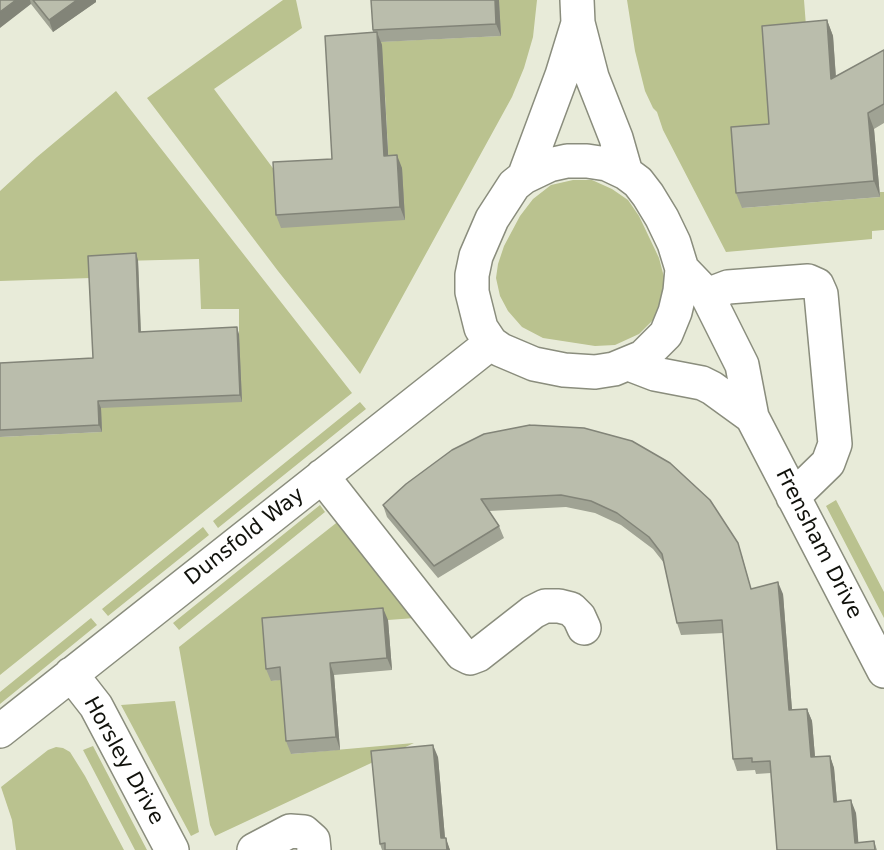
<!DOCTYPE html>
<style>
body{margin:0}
canvas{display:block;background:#e8ebd9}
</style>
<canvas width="884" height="850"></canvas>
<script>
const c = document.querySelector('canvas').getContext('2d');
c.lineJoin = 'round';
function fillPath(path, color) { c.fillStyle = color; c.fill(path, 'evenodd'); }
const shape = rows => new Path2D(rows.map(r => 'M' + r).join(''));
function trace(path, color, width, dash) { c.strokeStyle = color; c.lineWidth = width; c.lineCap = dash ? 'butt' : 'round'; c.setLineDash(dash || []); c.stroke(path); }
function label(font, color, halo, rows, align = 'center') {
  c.font = font + ' "DejaVu Sans",sans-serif'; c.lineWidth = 6; c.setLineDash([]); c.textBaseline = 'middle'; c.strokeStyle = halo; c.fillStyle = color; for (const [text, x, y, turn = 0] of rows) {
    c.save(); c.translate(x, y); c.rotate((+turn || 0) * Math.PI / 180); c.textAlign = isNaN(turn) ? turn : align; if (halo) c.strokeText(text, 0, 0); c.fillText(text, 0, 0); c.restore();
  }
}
const green = shape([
 [283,0,296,0,302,28,214,89,278,175,389,169,385,95,377,42,500,36,499,0,537,0,533,37,524,68,512,97,360,374,278,271,147,98],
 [627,0,804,0,807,39,791,102,742,208,880,197,880,192,884,192,884,230,872,231,872,239,726,252,663,130,657,112,653,108,645,91,635,51],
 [116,91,352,393,0,675,0,437,101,432,100,388,239,334,239,309,201,309,199,259,122,261,91,278,0,281,0,191,37,157],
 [573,180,592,180,612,189,628,200,639,216,659,258,664,277,662,296,654,319,639,334,615,345,595,346,543,338,522,327,508,311,500,296,496,278,498,264,504,246,520,216,533,199,551,185],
 [360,402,366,409,218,528,213,521],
 [836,500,884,592,884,618,826,506],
 [320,505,325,512,179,630,173,623],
 [340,520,415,618,388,620,271,681,285,679,291,754,414,743,215,836,210,825,179,647],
 [203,527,209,535,108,616,102,609],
 [91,618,97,625,0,704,0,692],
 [175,701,199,832,191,836,121,705],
 [93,746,147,850,135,850,83,750],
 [56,747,63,748,70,752,85,776,124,850,16,850,12,820,1,787,48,750]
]);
const minor = shape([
 [577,0,578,23,592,77,616,138,626,173],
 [524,177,562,75,578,23],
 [682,269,680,291,675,312,666,334,643,357,614,369,595,372,564,370,534,364,501,350,491,343,481,328,472,292,472,275,476,256,492,219,514,185,524,177,549,165,567,161,587,161,607,164,626,173,638,182,648,195,662,218,674,243,682,269,707,295,742,365,752,417,884,671],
 [707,295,728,287,808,281,817,285,821,294,835,444,828,463,793,497],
 [629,364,655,374,702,383,712,388,752,417],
 [322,476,462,654,470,658,478,655,533,612,545,606,559,606,571,609,579,617,584,628],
 [71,674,96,706,172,850],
 [0,731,491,343],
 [254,850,290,831,304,832,313,840,314,850]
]);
const wall = shape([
 [0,0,96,0,96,2,53,32,31,4],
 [499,0,501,36,381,42,382,45,388,156,402,168,405,220,281,228,276,215,332,159,373,33,373,30],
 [827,20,833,36,836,77,884,50,884,123,874,129,880,197,742,208,736,193,769,124],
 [138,260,141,332,239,334,242,402,101,408,102,432,0,437,0,363,93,358],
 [452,450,742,556,751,589,783,594,792,710,807,709,812,721,815,757,830,756,834,768,837,801,856,813,858,843,874,841,877,850,777,850,771,773,756,774,755,770,737,771,733,759,723,633,681,635,677,623,664,563,653,549,621,525,595,513,566,507,489,511,499,526,504,538,438,578,387,517,383,505],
 [388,620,392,670,334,675,340,750,291,754,286,741,281,680,271,681,266,669],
 [438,757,445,838,450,850,382,850,380,844]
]);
const shadedWall = shape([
 [16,0,30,0,31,4,0,28,0,12],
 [77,0,96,0,96,2,53,32,49,20],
 [495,0,499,0,501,36,496,24],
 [827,20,833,36,837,95,831,79],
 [377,32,382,45,389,169,384,156],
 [868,113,874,129,880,197,874,181],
 [397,155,402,168,405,220,400,207],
 [136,253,138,260,141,339,139,332],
 [237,327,239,334,242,402,240,395],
 [98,401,101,408,102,432,99,425],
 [778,582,783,594,793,723,789,710],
 [383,608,388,620,392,670,387,658],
 [330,663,334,675,340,750,336,737],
 [807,709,812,721,816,769,811,757],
 [433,745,438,757,446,850,441,838],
 [830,756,834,768,838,814,834,802],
 [851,800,856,813,859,850,855,843],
 [446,838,450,850,447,850]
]);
const building = shape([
 [0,0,16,0,0,12,0,0],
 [33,0,77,0,49,20,33,0],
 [371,0,495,0,496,24,373,30,371,0],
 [827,20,831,79,884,50,884,104,868,113,874,181,736,193,731,127,769,124,762,26,827,20],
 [377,32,384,156,397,155,400,207,276,215,273,162,332,159,325,36,377,32],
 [136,253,139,332,237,327,240,395,98,401,99,425,0,430,0,363,93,358,88,256,136,253],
 [530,425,584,428,632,441,670,463,710,500,738,543,751,589,778,582,789,710,807,709,811,757,830,756,834,802,851,800,855,843,874,841,875,850,777,850,770,761,752,762,752,758,733,759,722,620,677,623,662,554,649,537,617,513,591,501,561,495,481,499,499,526,434,566,383,505,406,484,452,450,484,434,530,425],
 [383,608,387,658,330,663,336,737,286,741,280,667,266,669,262,618,383,608],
 [433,745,441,838,446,838,447,850,385,850,385,843,380,844,371,751,433,745]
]);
const streetNames = [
 ["Dunsfold Way",245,537,-38],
 ["Frensham Drive",818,544,63],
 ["Horsley Drive",123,761,61]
];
fillPath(green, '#bac28f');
trace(minor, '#8a8d7d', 36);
trace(minor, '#fff', 33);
fillPath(wall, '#a0a394');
fillPath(shadedWall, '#828478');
fillPath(building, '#babdac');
trace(building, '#828478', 1.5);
label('21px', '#11120c', '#fff', streetNames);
</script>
